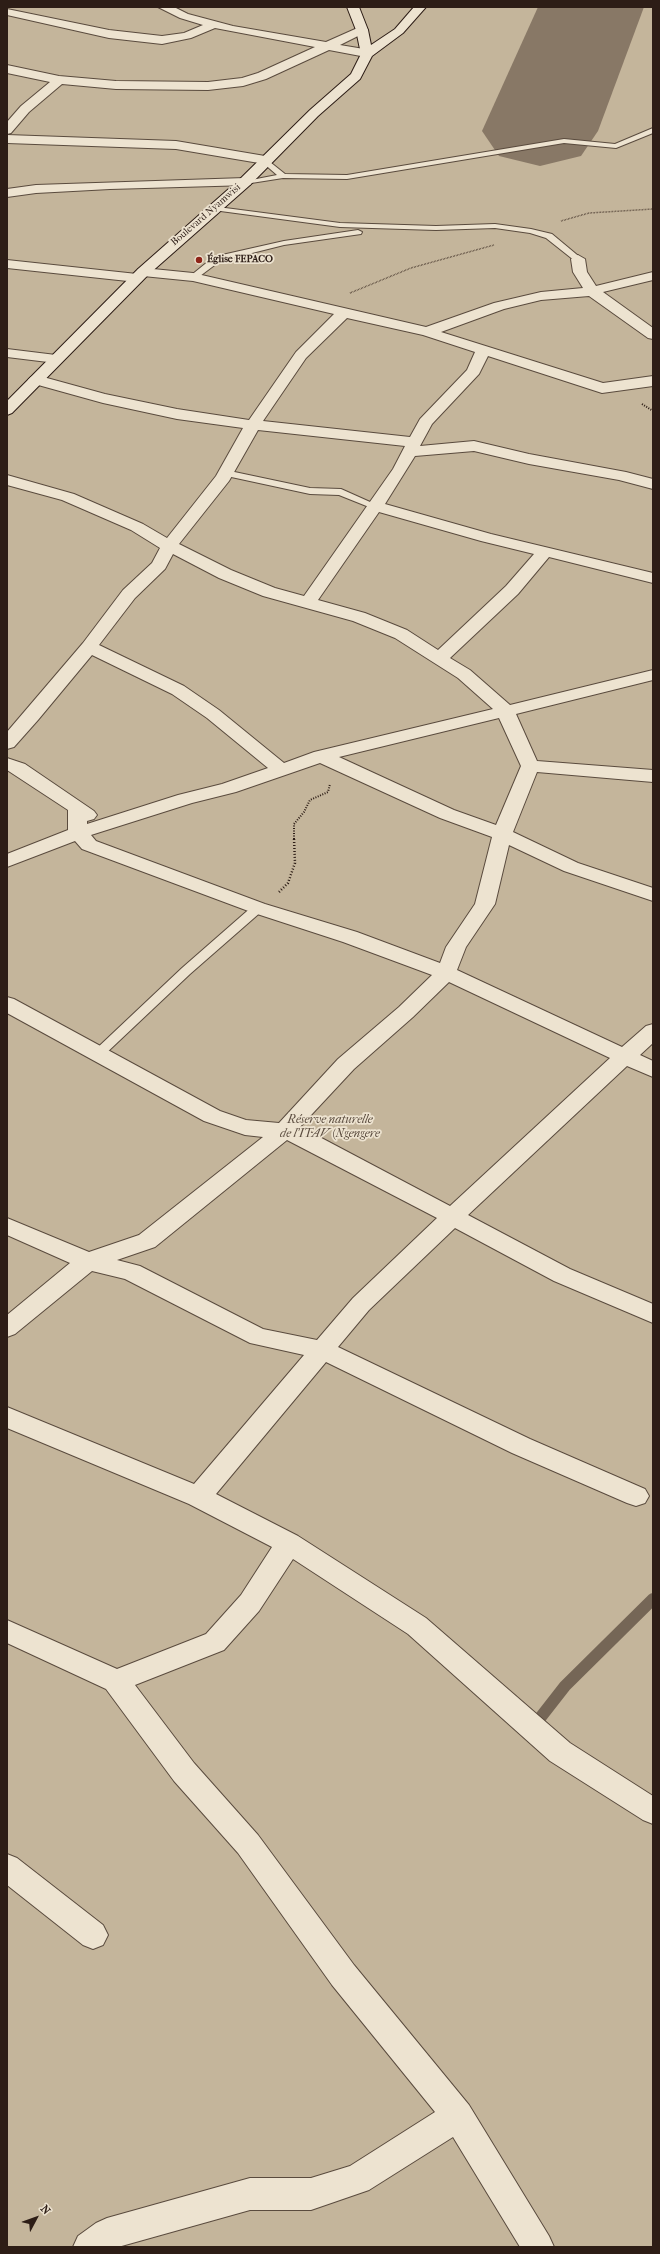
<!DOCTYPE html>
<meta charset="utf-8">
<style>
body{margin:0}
#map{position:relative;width:660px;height:2254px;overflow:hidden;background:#e3d4b6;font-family:"IM FELL French Canon",serif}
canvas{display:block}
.frame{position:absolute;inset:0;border:8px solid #2d1d16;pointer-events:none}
.north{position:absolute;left:16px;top:2198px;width:40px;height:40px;-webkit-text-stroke:3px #ede3d0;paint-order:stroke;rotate:49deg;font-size:11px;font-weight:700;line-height:16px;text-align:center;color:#2d1d16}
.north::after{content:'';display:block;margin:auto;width:14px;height:18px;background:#2d1d16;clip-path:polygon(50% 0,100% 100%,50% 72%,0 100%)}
</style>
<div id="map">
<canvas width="660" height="2254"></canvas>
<div class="frame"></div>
<div class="north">N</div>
</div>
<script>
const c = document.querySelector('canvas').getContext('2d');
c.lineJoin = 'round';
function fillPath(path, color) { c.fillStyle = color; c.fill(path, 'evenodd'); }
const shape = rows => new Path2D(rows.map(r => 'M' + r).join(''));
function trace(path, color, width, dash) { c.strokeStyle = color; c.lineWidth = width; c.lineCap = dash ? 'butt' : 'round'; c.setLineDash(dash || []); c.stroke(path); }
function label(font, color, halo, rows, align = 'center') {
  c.font = font + ' "IM FELL French Canon",serif'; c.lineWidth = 3.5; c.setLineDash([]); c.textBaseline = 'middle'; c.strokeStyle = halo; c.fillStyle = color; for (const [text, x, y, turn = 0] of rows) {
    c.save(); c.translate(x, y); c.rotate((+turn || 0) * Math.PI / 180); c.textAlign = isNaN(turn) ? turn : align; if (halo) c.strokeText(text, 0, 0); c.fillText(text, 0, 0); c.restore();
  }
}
const green = shape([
 [7,7,653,7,653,2247,7,2247]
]);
const stream = shape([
 [533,1727,565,1686,653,1599]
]);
const runway = shape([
 [538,7,644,7,598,131,581,156,540,166,499,156,482,131,538,7]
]);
const pathFar2 = shape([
 [561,221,589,213,653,209],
 [350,293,411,268,494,245]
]);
const pathFar1 = shape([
 [642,404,653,411],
 [294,839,294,824,304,812,310,800,328,792,330,784]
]);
const path = shape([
 [279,892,288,883,295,863,294,838]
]);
const lane = shape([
 [653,128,653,133,616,148,564,143,347,179,283,178,245,184,241,182,277,175,262,162,261,160,265,158,285,174,347,175,564,139,615,144,653,128],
 [210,206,340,223,436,226,495,224,531,229,552,234,582,259,575,261,546,238,530,233,495,228,436,230,340,227,213,210,209,208,210,206],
 [358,230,362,232,361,234,284,245,228,259,216,264,196,279,189,277,210,260,222,255,284,241,358,230],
 [225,470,310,488,341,489,379,506,374,509,339,495,310,494,222,475,222,471,225,470],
 [258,904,262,905,264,908,262,911,190,974,102,1057,94,1057,92,1054,94,1051,182,968,254,905,258,904]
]);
const street = shape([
 [158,7,174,7,188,14,233,26,326,42,362,26,366,28,368,30,366,32,340,45,370,50,372,53,366,57,329,50,266,79,243,86,208,90,116,89,62,84,29,112,11,133,7,134,7,122,21,106,50,82,7,73,7,65,59,76,116,81,208,82,242,78,258,73,315,47,215,28,191,38,162,44,109,38,7,15,7,9,109,30,162,36,184,33,203,25,180,18,158,7],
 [7,135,176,141,265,156,271,160,265,164,176,149,7,143,7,135],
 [245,178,252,182,250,185,110,189,36,193,7,197,7,189,36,185,245,178],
 [578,255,585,259,587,272,596,286,653,272,653,280,603,292,653,328,653,339,648,338,589,296,541,300,504,309,441,332,603,383,653,376,653,386,602,393,488,356,479,374,432,424,420,446,474,441,529,454,626,472,653,479,653,489,619,480,529,464,474,451,415,456,385,504,491,534,653,573,653,583,549,557,518,594,450,658,470,670,510,705,653,670,653,680,516,714,537,761,653,770,653,782,537,772,513,832,578,863,653,888,653,901,564,871,509,845,495,904,466,947,457,970,622,1047,646,1026,653,1024,653,1043,640,1055,653,1061,653,1077,627,1066,468,1215,570,1269,653,1304,653,1323,554,1281,455,1228,369,1310,338,1347,530,1439,645,1489,649,1496,645,1503,636,1506,627,1503,512,1453,326,1362,216,1494,298,1536,426,1618,570,1743,653,1796,653,1824,643,1820,550,1761,408,1634,293,1559,259,1611,224,1650,135,1685,194,1763,258,1835,354,1965,469,2105,549,2236,554,2247,520,2247,453,2137,369,2190,311,2210,250,2210,118,2247,73,2247,78,2236,96,2223,107,2218,250,2178,311,2178,350,2166,435,2112,332,1985,238,1853,174,1781,106,1689,7,1643,7,1620,117,1669,206,1634,241,1595,272,1547,189,1504,7,1428,7,1407,194,1484,304,1355,250,1343,125,1279,92,1271,15,1334,7,1337,7,1315,70,1263,7,1235,7,1218,89,1252,139,1235,263,1137,245,1135,204,1121,7,1013,7,997,14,999,220,1111,246,1120,279,1123,338,1059,399,1007,432,975,343,942,251,912,82,849,75,841,7,867,7,854,68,830,68,810,7,770,7,758,25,764,94,811,97,815,94,819,87,821,87,824,178,795,222,784,268,768,207,718,172,694,92,655,38,720,14,747,7,749,7,732,83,643,123,590,152,563,160,548,131,530,62,500,7,485,7,475,74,494,143,524,167,538,216,476,243,428,177,419,103,403,31,383,28,380,31,377,36,375,105,394,177,409,249,420,296,352,334,314,193,281,143,276,142,281,137,282,7,268,7,260,137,274,138,269,143,268,193,273,426,327,494,303,541,292,583,288,573,272,571,259,578,255],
 [347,318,423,335,475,352,467,370,420,419,410,437,263,421,306,358,347,318],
 [258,430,405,446,393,469,304,596,275,588,231,570,179,544,229,481,258,430],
 [379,512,481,541,534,554,506,586,438,650,407,630,365,613,318,600,379,512],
 [173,554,219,578,263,596,353,621,395,638,458,678,493,709,314,752,284,763,219,710,184,686,99,645,135,598,165,569,173,554],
 [499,718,521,766,496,825,454,810,339,757,499,718],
 [320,763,440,818,492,837,475,904,446,947,440,963,357,932,265,904,96,841,91,835,192,803,236,792,320,763],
 [449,982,610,1058,450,1206,312,1133,299,1128,354,1069,413,1017,449,982],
 [287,1140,437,1218,353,1298,317,1340,263,1329,140,1266,117,1260,155,1247,287,1140],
 [7,349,56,355,63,359,56,363,7,357,7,349],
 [7,1854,17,1858,103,1925,108,1935,103,1945,93,1949,83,1945,7,1885,7,1854]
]);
const secondary = shape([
 [347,7,359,7,368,30,371,45,395,29,414,7,426,7,403,33,372,56,360,79,318,116,250,185,148,275,12,413,7,415,7,401,138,269,240,179,310,110,351,74,361,54,356,30,347,7]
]);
const markers = [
 [199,260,4,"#8f2418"]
];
const farStreetnames = [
 ["Boulevard Nyamwisi",206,215,-41]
];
const farPoinames = [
 ["Église FEPACO",207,260]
];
const parkNames = [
 ["Réserve naturelle",330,1120],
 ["de l'ITAV (Ngengere",330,1134]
];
fillPath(green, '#c4b59b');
trace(stream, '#756656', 12);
fillPath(runway, '#887866');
trace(lane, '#5a4b3e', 2);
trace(street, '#5a4b3e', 2);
trace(secondary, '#2d1d16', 2);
trace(pathFar2, '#2d1d16', 1.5, [0.5, 1]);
trace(pathFar1, '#2d1d16', 2, [1, 1.5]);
trace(path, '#2d1d16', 2.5, [1, 2]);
fillPath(lane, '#ede3d0');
fillPath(street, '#ede3d0');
fillPath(secondary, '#ede3d0');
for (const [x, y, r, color] of markers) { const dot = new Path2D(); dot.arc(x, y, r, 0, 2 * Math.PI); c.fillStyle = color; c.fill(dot); trace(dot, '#ede3d0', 1.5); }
label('10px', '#2d1d16', '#ede3d0', farStreetnames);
label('bold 10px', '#2d1d16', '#ede3d0', farPoinames, 'left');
label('italic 12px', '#5a4b3e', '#ede3d0', parkNames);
</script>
